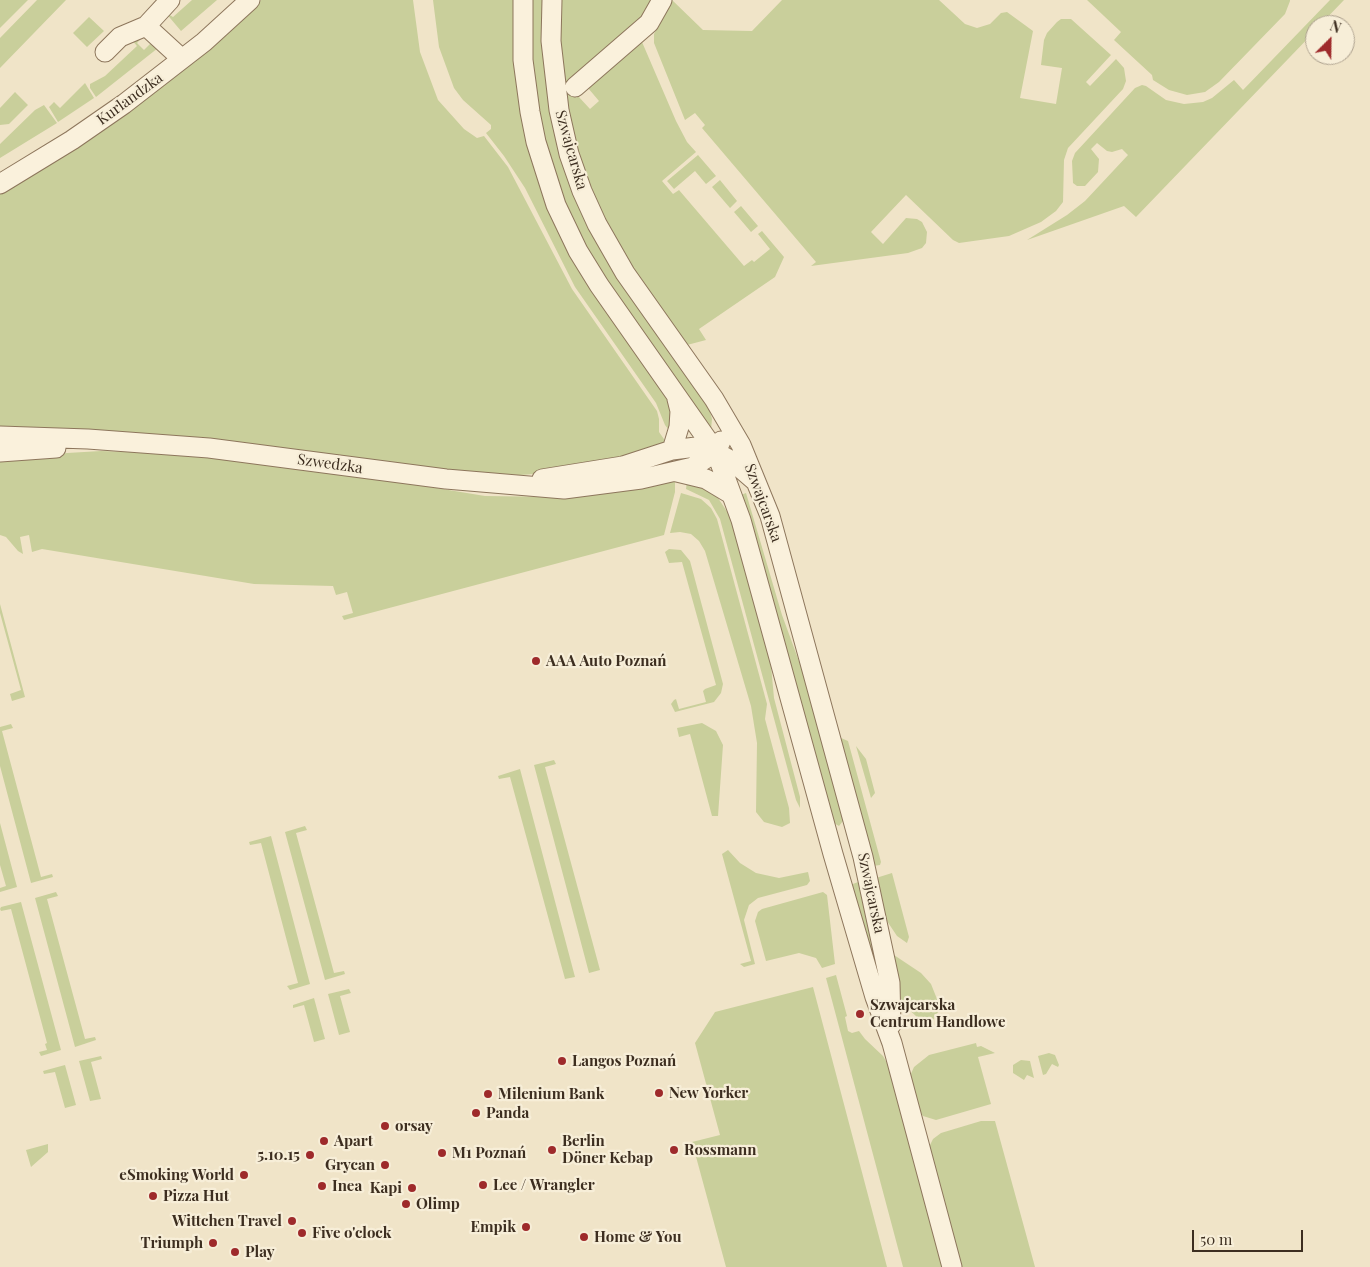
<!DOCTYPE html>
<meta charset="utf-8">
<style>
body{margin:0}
#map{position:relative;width:1370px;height:1267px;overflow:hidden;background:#f0e4c8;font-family:"Playfair Display",serif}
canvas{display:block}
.north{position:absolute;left:1305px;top:15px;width:50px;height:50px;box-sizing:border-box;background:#f7eed8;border:1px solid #ada18e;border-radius:50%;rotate:23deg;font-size:14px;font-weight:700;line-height:20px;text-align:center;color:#3d2e20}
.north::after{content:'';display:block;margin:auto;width:18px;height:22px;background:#9e2a2b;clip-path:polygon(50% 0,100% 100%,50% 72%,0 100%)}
.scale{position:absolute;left:1192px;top:1230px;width:111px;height:22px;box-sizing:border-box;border:2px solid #3d2e20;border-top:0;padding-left:6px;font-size:15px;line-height:18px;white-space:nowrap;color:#3d2e20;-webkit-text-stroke:4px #f7eed8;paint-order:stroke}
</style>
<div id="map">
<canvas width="1370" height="1267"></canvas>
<div class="north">N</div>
<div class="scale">50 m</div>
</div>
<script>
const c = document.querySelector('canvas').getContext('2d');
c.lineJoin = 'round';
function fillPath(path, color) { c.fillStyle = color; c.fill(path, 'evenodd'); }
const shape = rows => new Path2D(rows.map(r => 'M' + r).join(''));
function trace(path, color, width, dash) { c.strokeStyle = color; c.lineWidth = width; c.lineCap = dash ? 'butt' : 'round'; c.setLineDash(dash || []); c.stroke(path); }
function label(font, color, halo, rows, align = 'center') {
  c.font = font + ' "Playfair Display",serif'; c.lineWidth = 4.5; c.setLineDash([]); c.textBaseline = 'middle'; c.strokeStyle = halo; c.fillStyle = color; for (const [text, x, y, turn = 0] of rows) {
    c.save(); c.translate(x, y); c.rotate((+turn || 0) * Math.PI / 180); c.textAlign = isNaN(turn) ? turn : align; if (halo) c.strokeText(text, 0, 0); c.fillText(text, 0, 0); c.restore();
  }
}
const green = shape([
 [0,0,28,0,0,28],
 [37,0,66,0,0,68,0,38],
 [192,0,217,0,181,31,165,12,173,17],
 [261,0,413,0,420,52,438,100,464,129,477,138,484,136,508,167,572,289,657,411,659,419,659,432,666,442,650,452,549,473,520,475,465,473,0,428,0,192,234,25],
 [433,0,515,0,528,145,671,401,672,434,665,425,656,403,575,287,525,188,504,156,486,133,491,129,491,125,463,100,454,88,439,47],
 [532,0,544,0,544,58,547,92,561,158,708,404,712,419,711,430,629,316,590,254,572,221,560,192,541,128,532,58],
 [561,0,653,0,636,26,572,80,576,98,578,96,590,109,599,101,588,88,642,42,676,121,687,142,696,152,662,181,673,194,679,190,744,266,752,260,754,262,770,249,758,234,762,231,784,257,775,277,699,329,706,340,687,345,632,269,614,239,587,182,568,120,560,59],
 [672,0,703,30,752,31,782,0,939,0,965,24,977,28,990,24,1001,13,1007,12,1033,31,1020,98,1056,104,1062,68,1041,65,1044,40,1047,33,1057,22,1061,19,1071,19,1111,55,1086,82,1090,86,1116,59,1124,68,1126,81,1123,89,1068,148,1064,160,1063,202,1056,211,1041,222,1009,236,959,243,953,240,906,195,871,232,883,244,906,218,917,219,922,222,927,232,926,243,922,248,908,253,811,266,816,262,702,128,705,125,695,113,685,120,654,43,654,34],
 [1087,0,1290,0,1290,1,1285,14,1219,82,1205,92,1187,95,1169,90,1153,80,1152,75,1114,40,1121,32],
 [1330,0,1344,0,1320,25,1315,25,1315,31,1136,217,1124,206,1027,240,1067,215,1085,201,1128,155,1122,149,1112,152,1107,151,1097,143,1091,149,1099,159,1098,172,1085,186,1077,186,1073,183,1072,161,1075,153,1135,88,1142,85,1146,86,1166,100,1184,104,1203,102,1212,98,1234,80,1243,90],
 [89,17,104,31,87,47,73,33],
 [144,35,137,43,144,50,152,42,158,48,96,97,90,88,90,84,105,76,137,46,131,39],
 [85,83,94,98,58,122,49,107,54,102,60,108],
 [15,92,28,105,9,124,0,125,0,108],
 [44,105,57,123,0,158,0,144,35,110],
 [698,155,716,176,706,184,695,171,674,189,667,181],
 [720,180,737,201,730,208,712,187],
 [741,206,758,226,751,232,734,212],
 [101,451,185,454,406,483,485,496,559,497,675,481,675,492,664,535,344,620,342,616,353,613,347,592,336,595,333,586,254,584,42,549,32,552,29,535,20,537,23,554,18,551,6,537,0,535,0,457],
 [687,481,697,484,716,495,732,519,770,655,774,698,800,797,800,808,796,800,720,519,709,500,686,489],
 [681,493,701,499,711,508,717,519,767,704,765,719,789,808,790,823,782,827,764,822,756,812,757,743,751,706,705,551,699,541,691,534,680,532,670,533],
 [746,493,782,615,804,675,842,810,843,821,839,826,832,822,758,547,741,495],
 [669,549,681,550,690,561,723,684,721,693,714,702,675,712,671,704,674,700,676,699,679,709,706,702,703,691,705,689,716,685,682,562,669,563,665,552],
 [0,604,25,697,12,701,10,694,21,690,0,613],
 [702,723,716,731,723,745,718,816,712,816,690,734,679,737,677,728],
 [11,724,13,728,2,731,41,877,52,874,53,877,31,883,0,766,0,727],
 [841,738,848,741,881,862,880,865,873,866],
 [856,746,866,759,875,793,871,798],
 [554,760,556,764,545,767,600,970,589,973,534,765],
 [520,769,575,977,565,979,510,777,499,779,498,776],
 [0,823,17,887,0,892,0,888,6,886,0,865],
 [305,826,307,830,296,833,334,973,344,971,345,974,325,980,285,832],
 [271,836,310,984,290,990,287,986,298,983,261,843,250,845,249,842],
 [728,850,740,863,756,873,779,878,808,872,810,881,807,885,758,898,749,905,744,920,755,964,744,967,740,964,751,961,722,854],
 [892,873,909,937,907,943,897,936,887,921,876,878],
 [861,881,888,1014,850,885],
 [56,892,58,896,47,899,85,1039,95,1037,96,1040,75,1047,35,898],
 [823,892,827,895,835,964,822,968,816,958,799,953,766,961,755,921,758,912,762,909],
 [21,902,61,1050,41,1056,39,1052,47,1050,45,1044,47,1043,11,909,1,911,0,909,1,907],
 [894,955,921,973,931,984,939,1004,938,1012,933,1020,917,1017,905,1006,901,999],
 [836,975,847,1016,845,1017,848,1031,852,1033,859,1031,865,1039,883,1056,891,1070,944,1267,903,1267,826,978],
 [813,987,887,1267,726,1267,692,1142,720,1135,695,1043,715,1012],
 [349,989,351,993,340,996,350,1032,339,1035,328,994],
 [314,998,325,1039,314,1042,304,1005,293,1008,293,1005],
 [976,1043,977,1047,981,1046,995,1053,978,1057,991,1104,936,1120,923,1116,918,1109,910,1076,914,1067,929,1055],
 [1049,1053,1055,1055,1059,1065,1058,1067,1052,1064,1046,1074,1043,1075,1038,1056],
 [101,1056,102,1059,91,1062,101,1099,90,1101,79,1061],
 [1021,1060,1030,1061,1034,1078,1027,1075,1024,1080,1013,1073,1013,1065],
 [65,1065,76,1105,65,1108,55,1072,44,1074,43,1071],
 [981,1121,995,1121,1035,1267,960,1267,929,1147,933,1139,941,1133],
 [48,1144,48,1152,31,1167,26,1150]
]);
const minor = shape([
 [523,0,523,60,530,112,536,142,556,205,578,251,599,285,716,452,741,520,833,854,875,997,892,1043,952,1267],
 [552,0,551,41,559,110,569,154,582,191,597,224,625,273,714,399,741,445,770,516,863,857,890,983,891,1025],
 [146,26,182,59],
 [105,52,120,37,146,26,170,0],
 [575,87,649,23,662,0],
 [0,184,72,140,124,104,204,42,250,0],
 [0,436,88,439,209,448,446,479,564,489,641,479,693,467,716,452,721,441],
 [672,450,679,427,680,411,677,399],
 [0,452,56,448],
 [677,472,706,479,731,494],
 [542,479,623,466,672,450,696,447,716,452,732,461,754,480]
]);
const markers = [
 [536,661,5,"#9e2a2b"],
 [860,1014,5,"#9e2a2b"],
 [562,1061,5,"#9e2a2b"],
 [659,1093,5,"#9e2a2b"],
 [488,1094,5,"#9e2a2b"],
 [476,1113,5,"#9e2a2b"],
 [385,1126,5,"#9e2a2b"],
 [324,1141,5,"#9e2a2b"],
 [552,1150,5,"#9e2a2b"],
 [674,1150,5,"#9e2a2b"],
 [442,1153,5,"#9e2a2b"],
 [310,1155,5,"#9e2a2b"],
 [385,1165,5,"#9e2a2b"],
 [244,1175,5,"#9e2a2b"],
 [483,1185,5,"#9e2a2b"],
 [322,1186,5,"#9e2a2b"],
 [412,1188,5,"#9e2a2b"],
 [153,1196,5,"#9e2a2b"],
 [406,1204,5,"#9e2a2b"],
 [292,1221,5,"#9e2a2b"],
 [526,1227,5,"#9e2a2b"],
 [302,1233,5,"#9e2a2b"],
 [584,1237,5,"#9e2a2b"],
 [213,1243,5,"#9e2a2b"],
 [235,1252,5,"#9e2a2b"]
];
const streetNames = [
 ["Kurlandzka",130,99,-36],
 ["Szwajcarska",571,150,74],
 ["Szwedzka",330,464,8],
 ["Szwajcarska",763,503,70],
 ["Szwajcarska",871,893,78]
];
const poiNames = [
 ["AAA Auto Poznań",546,661],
 ["Szwajcarska",870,1005],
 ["Centrum Handlowe",870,1022],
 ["Langos Poznań",572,1061],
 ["New Yorker",669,1093],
 ["Milenium Bank",498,1094],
 ["Panda",486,1113],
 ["orsay",395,1126],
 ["Apart",334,1141],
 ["Berlin",562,1141],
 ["Döner Kebap",562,1158],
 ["Rossmann",684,1150],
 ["M1 Poznań",452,1153],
 ["5.10.15",300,1155,"right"],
 ["Grycan",375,1165,"right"],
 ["eSmoking World",234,1175,"right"],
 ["Lee / Wrangler",493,1185],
 ["Inea",332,1186],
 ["Kapi",402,1188,"right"],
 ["Pizza Hut",163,1196],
 ["Olimp",416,1204],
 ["Wittchen Travel",282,1221,"right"],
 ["Empik",516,1227,"right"],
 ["Five o'clock",312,1233],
 ["Home & You",594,1237],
 ["Triumph",203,1243,"right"],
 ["Play",245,1252]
];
fillPath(green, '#c9cf9b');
trace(minor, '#8d765c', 21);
trace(minor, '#faf1dc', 19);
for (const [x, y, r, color] of markers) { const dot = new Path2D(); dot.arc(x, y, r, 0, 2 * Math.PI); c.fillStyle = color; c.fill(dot); trace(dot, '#f7eed8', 2); }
label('15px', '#3d2e20', '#f7eed8', streetNames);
label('bold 15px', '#3d2e20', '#f7eed8', poiNames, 'left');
</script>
